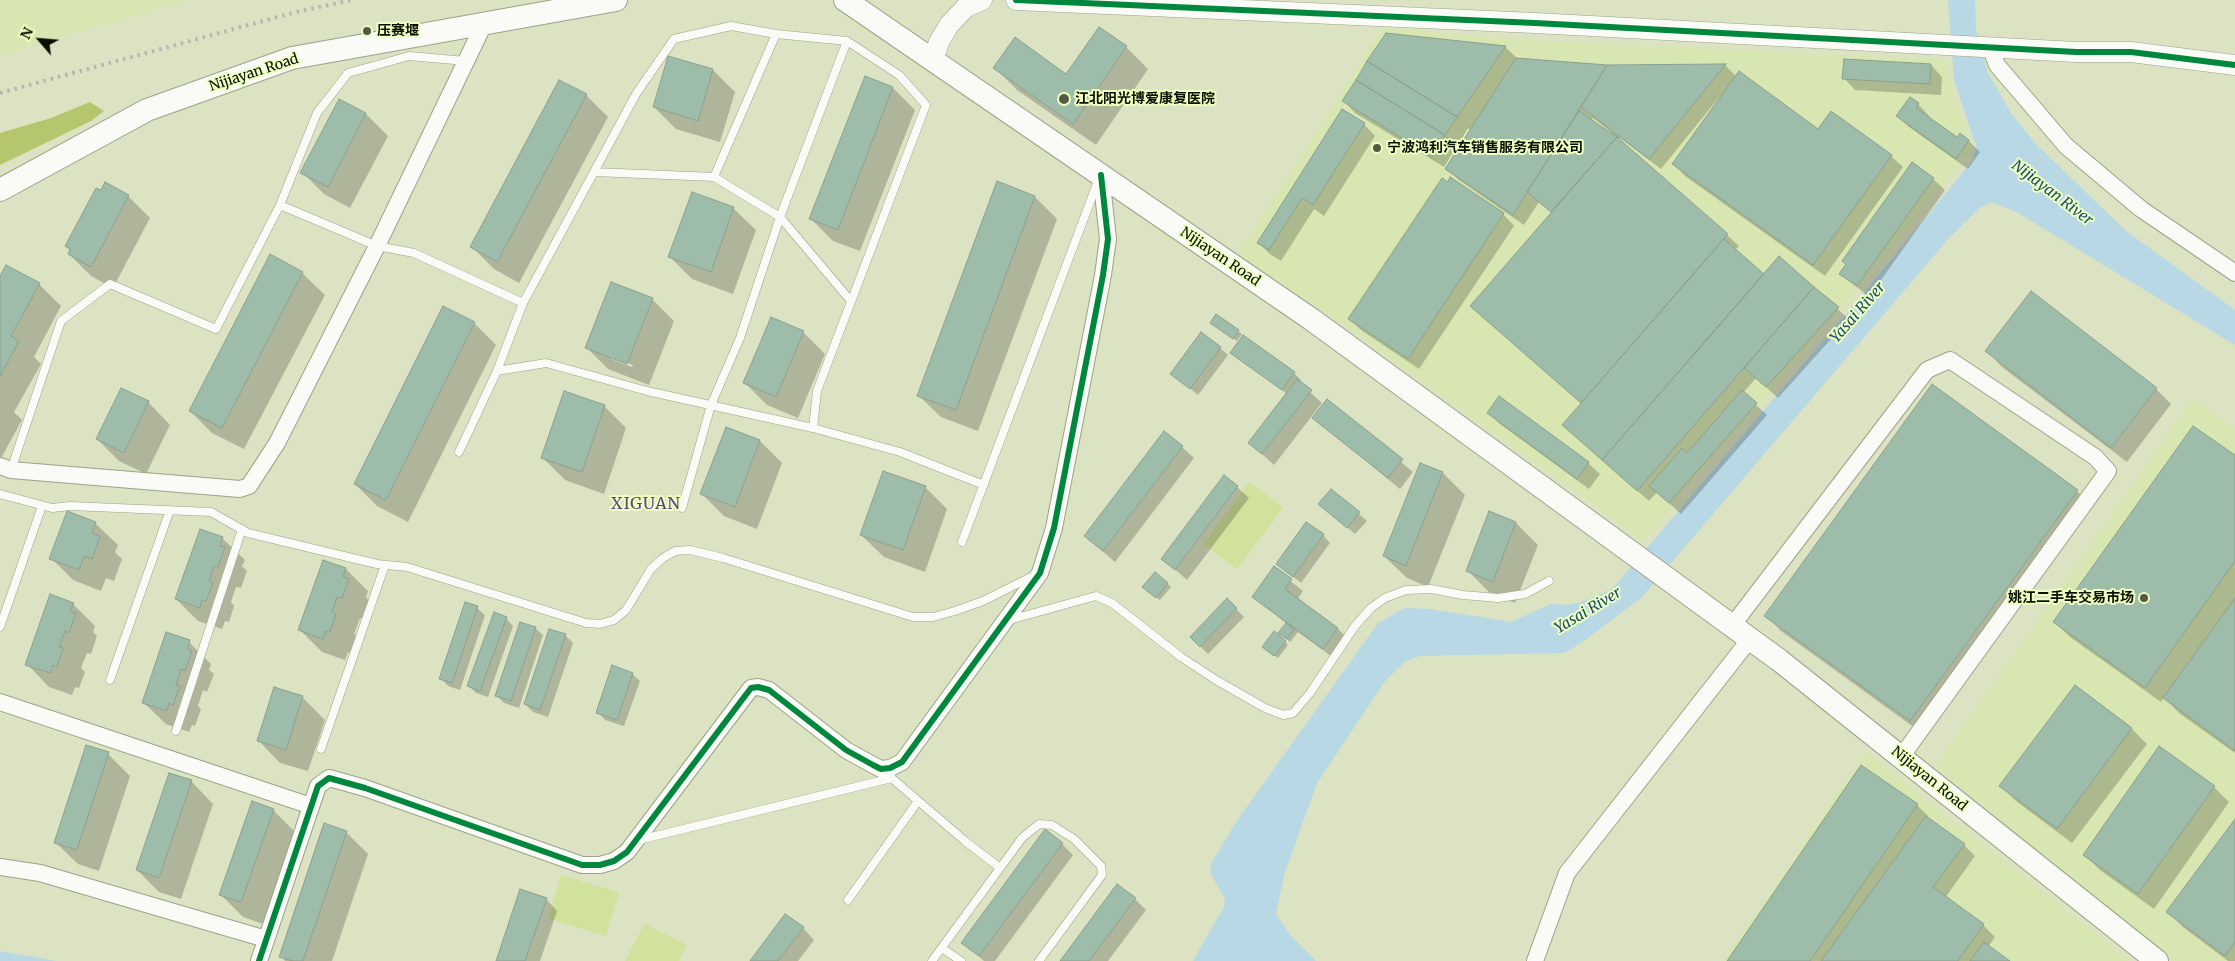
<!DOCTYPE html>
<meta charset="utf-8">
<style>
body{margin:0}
#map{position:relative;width:2235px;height:961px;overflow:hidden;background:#dbe3c2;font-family:Merriweather,serif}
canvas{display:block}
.north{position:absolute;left:15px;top:15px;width:50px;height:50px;-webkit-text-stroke:4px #eeffc2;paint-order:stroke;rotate:297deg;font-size:14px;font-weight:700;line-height:20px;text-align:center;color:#0a0f00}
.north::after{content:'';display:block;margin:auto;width:18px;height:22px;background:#0a0f00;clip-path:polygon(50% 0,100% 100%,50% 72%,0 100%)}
</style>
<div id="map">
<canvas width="2235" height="961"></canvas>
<div class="north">N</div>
</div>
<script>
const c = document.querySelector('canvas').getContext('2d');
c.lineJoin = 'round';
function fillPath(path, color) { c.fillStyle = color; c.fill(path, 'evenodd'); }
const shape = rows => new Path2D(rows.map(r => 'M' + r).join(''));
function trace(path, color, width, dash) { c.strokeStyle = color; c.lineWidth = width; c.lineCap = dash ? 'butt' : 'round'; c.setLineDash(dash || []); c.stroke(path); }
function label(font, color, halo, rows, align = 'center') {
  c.font = font + ' Merriweather,"Noto Sans SC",serif'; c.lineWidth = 4; c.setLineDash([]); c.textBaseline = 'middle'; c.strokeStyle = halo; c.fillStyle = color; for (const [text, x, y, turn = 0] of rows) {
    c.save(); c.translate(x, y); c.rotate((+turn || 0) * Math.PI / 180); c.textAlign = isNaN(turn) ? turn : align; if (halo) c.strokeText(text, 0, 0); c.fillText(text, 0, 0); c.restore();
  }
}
const built = shape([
 [0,0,190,0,0,55],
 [1384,27,1518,40,1947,60,1955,102,1973,145,1970,153,1850,298,1643,541,1336,319,1237,255],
 [2193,398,2235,429,2235,961,2175,961,1935,767],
 [1866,751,2129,961,1723,961]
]);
const green = shape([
 [1250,482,1283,508,1237,569,1203,544],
 [561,875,619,892,606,936,548,919],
 [644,924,687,945,679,961,625,961]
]);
const forest = shape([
 [90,102,104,111,91,121,0,165,0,133,51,118]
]);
const water = shape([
 [1948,0,1975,0,1976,30,1988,73,2011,113,2035,143,2126,231,2235,310,2235,345,2018,213,1991,202,1981,207,1950,237,1642,597,1581,643,1564,653,1420,656,1406,661,1385,681,1317,783,1285,872,1276,914,1290,935,1316,961,1193,961,1224,907,1225,898,1213,878,1210,869,1212,862,1238,819,1378,623,1404,608,1430,609,1511,622,1551,604,1568,605,1582,602,1612,589,1856,302,1965,170,1972,161,1976,146,1954,80],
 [0,951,56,961,0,961]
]);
const shadow = shape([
 [1387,34,1505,47,1518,59,1607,66,1725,65,1737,77,1819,130,1831,113,1891,156,1903,167,1825,276,1685,176,1674,164,1723,96,1721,95,1661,169,1620,138,1618,140,1727,235,1739,246,1735,250,1764,275,1779,258,1849,319,1778,398,1756,378,1743,393,1767,415,1681,514,1657,492,1649,501,1575,436,1564,425,1582,403,1483,317,1552,213,1539,202,1524,225,1459,180,1447,169,1471,131,1468,128,1444,167,1355,113,1344,101],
 [1593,118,1611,132,1610,134,1591,121],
 [1126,47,1148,69,1096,145,1017,90,995,68,1067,75],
 [669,57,713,70,735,92,720,142,676,129,654,107],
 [1931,65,1942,77,1941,95,1855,90,1844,78],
 [893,88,915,110,860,251,833,241,810,218],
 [586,95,608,117,519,283,494,269,472,247],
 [339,100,366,114,388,136,350,208,324,194,302,172],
 [1918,104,1929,116,1928,118,1958,139,1968,140,1980,152,1968,169,1909,127,1897,116],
 [1364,124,1375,136,1324,216,1314,209,1281,261,1270,254,1259,243],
 [1933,179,1945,190,1869,297,1841,274],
 [128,196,150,218,113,288,91,276,69,254,71,251,66,246],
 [1035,197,1057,219,978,431,941,417,918,395],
 [733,208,756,230,733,294,692,279,670,257],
 [1503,214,1514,226,1419,369,1361,330,1350,319],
 [302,273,325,295,244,449,212,433,190,411],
 [0,279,39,284,61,306,34,357,41,364,14,412,22,420,0,460],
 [652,299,674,321,649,385,608,369,586,347],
 [611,357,633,365,632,367,611,359],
 [474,323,496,345,408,522,377,506,355,484],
 [1215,326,1238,331,1242,334,1237,341],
 [803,332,825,354,798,418,767,405,745,383],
 [1220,348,1228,355,1198,395,1172,374],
 [1987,351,2156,389,2171,404,2127,462,2002,367],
 [1232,353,1294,373,1301,380,1300,383,1322,403,1274,465,1250,443,1287,394],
 [1327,401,1413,472,1400,489,1314,418],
 [148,402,170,425,146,474,119,461,97,439],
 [604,406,626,428,604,494,565,480,543,458],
 [1488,413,1588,463,1600,474,1589,489,1500,424],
 [760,441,782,463,757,529,724,516,702,494],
 [1182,447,1194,458,1115,562,1085,536],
 [2235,457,2235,753,2179,713,2164,697,2161,702,2070,637,2055,622],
 [1421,465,1443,473,1465,495,1428,587,1407,578,1384,556],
 [925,487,947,509,925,572,884,557,861,535],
 [1237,487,1249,498,1187,580,1163,559],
 [1331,490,1367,521,1355,534,1327,511],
 [2077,491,2092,506,1926,736,1781,631,1766,615],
 [95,523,118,545,115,552,122,559,114,581,106,578,101,591,73,580,51,558],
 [1516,523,1538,545,1515,603,1490,593,1468,571],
 [1323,535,1330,543,1301,583,1277,564],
 [222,538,245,560,242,566,247,571,241,588,236,587,231,602,234,606,229,622,225,621,222,629,198,621,176,599],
 [324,562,346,569,368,591,366,597,370,602,364,620,360,618,354,634,358,637,352,654,348,652,345,660,322,652,300,630],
 [1274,568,1303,591,1297,600,1338,629,1349,640,1335,659,1298,632,1290,642,1283,636,1287,624,1253,597],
 [1167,583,1171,587,1160,600,1147,590],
 [1227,600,1244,617,1208,654,1191,637],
 [73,604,95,626,93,632,97,636,91,654,87,653,81,668,85,672,79,688,75,687,72,695,49,687,27,664],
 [477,608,485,615,460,690,448,686,441,678],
 [506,618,513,626,488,697,476,693,469,686],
 [535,628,543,635,519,708,504,703,497,696],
 [565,635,573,643,548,717,533,712,525,704],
 [189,642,211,664,209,670,214,674,207,692,203,690,198,706,201,709,195,726,192,725,189,732,166,724,143,702],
 [1285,642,1288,645,1278,658,1267,650],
 [632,674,640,681,624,726,605,720,598,712],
 [2075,687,2132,729,2147,744,2072,843,2016,801,2001,786],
 [275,689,303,698,325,720,308,771,280,763,258,740],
 [108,754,130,776,99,871,78,864,55,842],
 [191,781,213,804,181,899,159,892,137,870],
 [2214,787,2229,802,2154,909,2100,870,2085,855],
 [1917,805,1928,816,1927,818,1964,845,1975,856,1945,898,1983,925,1995,937,1988,947,2008,961,1728,961],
 [273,810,295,832,263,924,243,917,221,895],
 [2235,821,2235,961,2228,961,2183,927,2168,912],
 [346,832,368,854,332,961,285,961,281,956],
 [1062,844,1073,855,995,961,984,961,963,942],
 [546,899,557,911,540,961,497,961],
 [1135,899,1146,910,1108,961,1061,961],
 [803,928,814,940,798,961,752,961]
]);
const building = shape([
 [1099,27,1127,46,1073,124,993,68,1015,37,1066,74,1099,27],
 [1386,33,1506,46,1457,117,1367,61,1386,33],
 [668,56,713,69,698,121,653,107,668,56],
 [1516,58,1607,65,1513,215,1445,169,1516,58],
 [1844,59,1931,64,1930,84,1842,79,1844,59],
 [1367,61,1457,117,1445,135,1356,80,1367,61],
 [1726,64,1649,159,1581,107,1607,65,1726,64],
 [1739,71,1818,129,1831,111,1892,155,1813,265,1672,164,1739,71],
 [865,76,893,87,838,230,809,219,865,76],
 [559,80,587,94,497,262,470,247,559,80],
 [1356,80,1445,135,1432,157,1342,101,1356,80],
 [1910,97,1919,103,1916,108,1957,137,1960,133,1969,140,1956,159,1896,116,1910,97],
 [339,99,366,113,328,187,300,173,339,99],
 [1342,109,1365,123,1313,205,1302,198,1269,250,1257,243,1342,109],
 [1579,111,1617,137,1551,212,1527,192,1579,111],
 [1617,137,1728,234,1581,403,1470,306,1617,137],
 [1912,162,1934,178,1857,286,1839,274,1846,264,1842,261,1912,162],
 [1450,177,1504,213,1408,359,1348,319,1442,178,1448,182,1450,177],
 [997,181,1035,196,956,410,917,396,997,181],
 [105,182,129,195,91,267,68,254,70,249,65,246,96,188,101,190,105,182],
 [692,192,734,207,711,272,668,257,692,192],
 [1724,239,1764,274,1602,460,1562,425,1724,239],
 [270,254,303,272,222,428,189,411,270,254],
 [1779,256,1814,287,1637,491,1602,460,1779,256],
 [6,265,40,283,11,336,19,341,0,376,0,276,6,265],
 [611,282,653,298,627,364,585,348,611,282],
 [1814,287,1839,307,1766,387,1744,368,1814,287],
 [2031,291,2157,388,2111,448,1985,351,2031,291],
 [443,306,475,322,386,500,354,484,443,306],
 [1216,314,1239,330,1233,339,1210,323,1216,314],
 [771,317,804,331,776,397,743,383,771,317],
 [1201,332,1221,347,1190,389,1170,374,1201,332],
 [1243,335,1295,372,1282,390,1230,353,1243,335],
 [1297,379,1312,390,1262,454,1248,443,1297,379],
 [1932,384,2078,490,1910,721,1764,616,1932,384],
 [121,388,149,401,124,453,96,439,121,388],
 [1742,390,1757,403,1669,503,1649,486,1682,448,1687,453,1742,390],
 [564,391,605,405,582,472,541,458,564,391],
 [1499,396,1589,462,1577,479,1487,413,1499,396],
 [1327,399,1403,459,1388,478,1312,418,1327,399],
 [2193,426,2235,455,2235,561,2145,688,2053,622,2193,426],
 [726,427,760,440,735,507,700,494,726,427],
 [1164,431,1183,446,1103,551,1084,536,1164,431],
 [1420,463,1443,472,1406,566,1383,556,1420,463],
 [883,471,926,486,903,550,860,535,883,471],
 [1224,475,1238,486,1175,570,1161,559,1224,475],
 [1331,489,1360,512,1347,528,1318,504,1331,489],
 [67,511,96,522,92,533,100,536,92,559,84,556,79,570,49,559,67,511],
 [1489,511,1516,522,1493,582,1466,571,1489,511],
 [1306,522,1324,534,1293,577,1276,564,1306,522],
 [200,529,223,537,220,546,225,547,218,567,214,566,209,581,213,583,206,601,202,600,200,608,175,599,200,529],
 [323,560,346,568,343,577,349,579,342,598,337,597,332,612,336,614,330,632,326,631,323,639,298,630,323,560],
 [1274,566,1292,579,1285,589,1338,628,1323,649,1252,597,1274,566],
 [1155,572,1168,583,1156,598,1142,587,1155,572],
 [50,594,74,603,70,611,76,613,69,633,65,631,59,647,63,648,57,667,53,665,50,673,25,665,50,594],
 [1227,598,1237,608,1200,647,1190,637,1227,598],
 [2235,598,2235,751,2163,698,2235,598],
 [465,602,478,606,452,683,439,679,465,602],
 [494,612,507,617,480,691,467,686,494,612],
 [520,622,536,627,511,701,495,696,520,622],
 [1286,623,1294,629,1287,639,1278,633,1286,623],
 [549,629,566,634,540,710,524,704,549,629],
 [1274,631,1286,641,1274,656,1262,647,1274,631],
 [166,632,190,640,187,649,192,651,185,671,181,669,176,685,180,686,173,705,169,703,167,711,142,703,166,632],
 [612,665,633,673,617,720,596,713,612,665],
 [2075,685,2132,728,2057,829,1999,786,2075,685],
 [274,687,303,696,286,750,257,741,274,687],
 [86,745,109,752,77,850,54,843,86,745],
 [2159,746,2215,786,2138,894,2083,855,2159,746],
 [1861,765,1918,804,1810,961,1727,961,1861,765],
 [169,773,192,780,159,878,136,870,169,773],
 [252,801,274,809,241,902,219,895,252,801],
 [1926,816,1965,844,1933,887,1984,924,1958,961,1821,961,1926,816],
 [2235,819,2235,942,2225,956,2166,912,2235,819],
 [324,823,347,831,303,961,293,961,279,957,324,823],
 [1045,829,1063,843,979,956,961,943,1045,829],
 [1117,884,1136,898,1089,961,1060,961,1117,884],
 [520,889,547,898,525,961,496,961,520,889],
 [785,914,804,927,778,961,750,961,785,914],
 [1984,942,2010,961,1970,961,1984,942]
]);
const service = shape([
 [594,172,636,94,674,39,731,26,776,34,847,41,899,75,926,105,817,391,813,428],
 [714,177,776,34],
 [280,205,377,246,414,253,523,303],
 [497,371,546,363,647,391,813,428,900,452,984,485],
 [459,452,497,371,523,303,594,172,714,177,780,217,850,300],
 [11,470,61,321,110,284,216,329,280,205,317,113,348,73,409,56,466,61],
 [0,494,52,508,70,506,211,512,248,533,377,564,407,567,586,623,600,624,614,620,626,610,651,569,663,558,675,551,690,550,723,558,913,617,933,617,955,611,983,601,1033,576],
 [682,508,711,405,740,338,780,217,847,41],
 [962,542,1098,181],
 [1009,620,1096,596,1112,603,1181,657,1216,680,1265,708,1283,715,1293,713,1310,693,1355,626,1371,608,1385,598,1406,590,1431,589,1463,595,1498,598,1525,594,1549,581],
 [0,627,42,506],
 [110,680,170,510],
 [176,731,242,529],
 [321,749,385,565],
 [888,775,965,841,1000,868],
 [639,840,892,778],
 [848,900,918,801],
 [942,948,961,961],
 [932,961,1022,838,1039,824,1052,825,1074,839,1101,866,1102,875,1039,961]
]);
const minor = shape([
 [1990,46,1997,65,2066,146,2141,209,2235,273],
 [0,466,11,470,240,489,249,486,277,443,377,246,484,24],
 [1732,626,1927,370,1950,360,2095,457,2108,471,1901,757],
 [0,702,311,806],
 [0,867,40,873,266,939],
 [259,961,318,786,329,778,365,788,582,865,600,865,614,861,627,852,751,688,758,687,769,690,846,750,873,765,881,769,890,768,902,762,1040,573,1054,528,1103,275,1108,239,1101,175],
 [1535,961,1567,873,1750,639]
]);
const tertiary = shape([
 [1016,0,1535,23,2076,52,2131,52,2235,65],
 [933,60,939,42,949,25,966,7,982,0]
]);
const secondary = shape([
 [845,0,1311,319,1779,660,2157,961],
 [0,190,147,110,292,58,616,0]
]);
const rail = shape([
 [0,93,296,12,352,0]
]);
const cycleway = shape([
 [1016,0,1535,23,2076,52,2131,52,2235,65],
 [259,961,318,786,329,778,365,788,582,865,600,865,614,861,627,852,751,688,758,687,769,690,846,750,873,765,881,769,890,768,902,762,1040,573,1054,528,1103,275,1108,239,1101,175]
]);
const markers = [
 [367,31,5,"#535944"],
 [1064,99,6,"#535944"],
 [1377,148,5,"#535944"],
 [2144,598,5,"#535944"]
];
const poiNames = [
 ["压赛堰",377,31],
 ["江北阳光博爱康复医院",1075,99],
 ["宁波鸿利汽车销售服务有限公司",1387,148],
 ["姚江二手车交易市场",2134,598,"right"]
];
const streetNames = [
 ["Nijiayan Road",254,73,-18],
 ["Nijiayan Road",1220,257,34],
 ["Nijiayan Road",1929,779,39]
];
const waterNames = [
 ["Nijiayan River",2052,193,37],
 ["Yasai River",1858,313,-49],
 ["Yasai River",1588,611,-31]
];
const quarterNames = [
 ["XIGUAN",646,504]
];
fillPath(built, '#d8e6b2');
fillPath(green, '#d1e29c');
fillPath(forest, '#b5c76c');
fillPath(water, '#b7d8e4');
fillPath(shadow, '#0003');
fillPath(building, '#9dbdaa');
trace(building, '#8d9f8e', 1);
trace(service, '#9ca389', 9);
trace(minor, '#9ca389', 18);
trace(tertiary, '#9ca389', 21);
trace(secondary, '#9ca389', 24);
trace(service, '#fafbf6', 8);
trace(minor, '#fafbf6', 16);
trace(tertiary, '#fafbf6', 20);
trace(secondary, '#fafbf6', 22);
trace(rail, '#b5b7af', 4, [2.5, 5]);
trace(cycleway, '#00873e', 6);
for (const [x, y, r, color] of markers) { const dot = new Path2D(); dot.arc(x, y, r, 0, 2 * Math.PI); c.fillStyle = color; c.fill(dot); trace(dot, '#eeffc2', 2); }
label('bold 14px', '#0a0f00', '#eeffc2', poiNames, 'left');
label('14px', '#0a0f00', '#eeffc2', streetNames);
label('italic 15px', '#194c6b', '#eeffc2', waterNames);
c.letterSpacing = '1px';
label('16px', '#5c4481', '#eeffc2', quarterNames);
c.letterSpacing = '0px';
</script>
